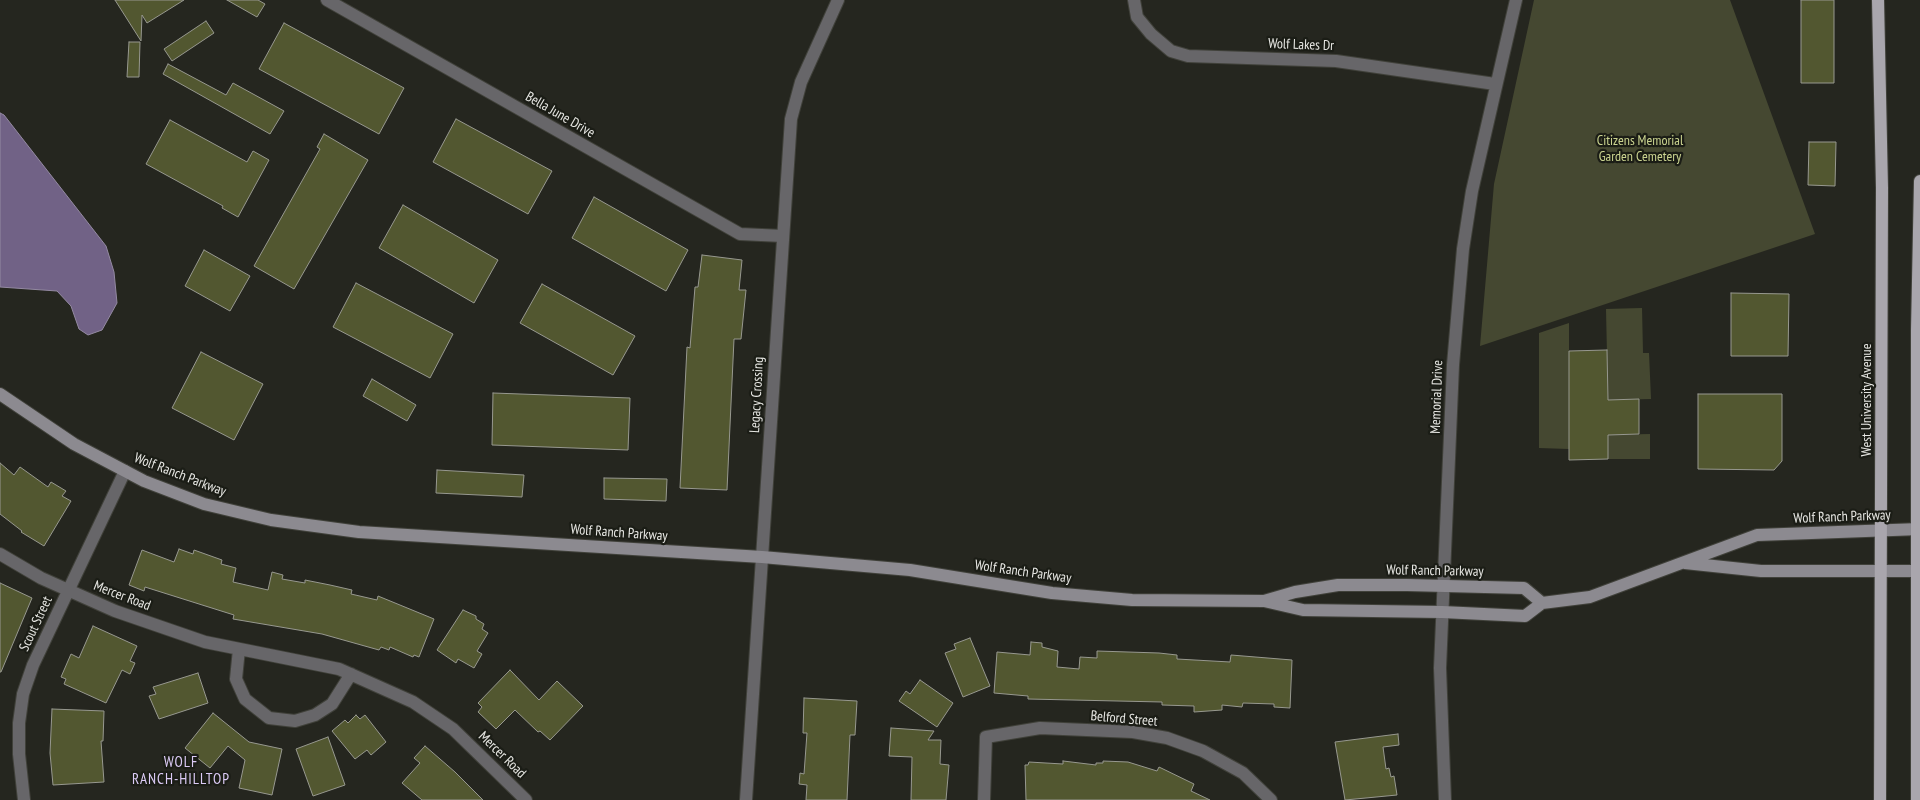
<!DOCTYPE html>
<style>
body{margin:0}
canvas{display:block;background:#25261f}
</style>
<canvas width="1920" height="800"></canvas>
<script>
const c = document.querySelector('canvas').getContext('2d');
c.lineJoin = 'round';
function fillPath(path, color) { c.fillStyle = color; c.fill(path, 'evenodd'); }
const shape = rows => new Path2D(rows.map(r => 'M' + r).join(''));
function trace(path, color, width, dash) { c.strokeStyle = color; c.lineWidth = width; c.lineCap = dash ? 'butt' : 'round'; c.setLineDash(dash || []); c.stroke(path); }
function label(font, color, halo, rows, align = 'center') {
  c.font = font + ' "PT Sans Narrow",sans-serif'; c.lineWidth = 4.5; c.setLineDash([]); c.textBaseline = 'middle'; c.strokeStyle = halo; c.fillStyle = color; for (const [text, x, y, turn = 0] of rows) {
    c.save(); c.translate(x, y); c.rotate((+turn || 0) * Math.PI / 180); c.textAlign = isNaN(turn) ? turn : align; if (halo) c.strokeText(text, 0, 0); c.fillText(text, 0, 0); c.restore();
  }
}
const green = shape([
 [1534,0,1730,0,1815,234,1480,346,1494,184],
 [1642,308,1643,353,1649,353,1651,399,1608,400,1606,309],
 [1569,323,1569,449,1539,448,1539,333],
 [1650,434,1650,459,1608,459,1608,435]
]);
const water = shape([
 [0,113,4,115,106,246,114,272,117,303,102,330,88,335,79,329,71,306,57,291,0,287,0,113]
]);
const building = shape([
 [115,0,184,0,147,23,142,15,141,41,115,0],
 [227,0,258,0,265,4,257,17,227,0],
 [1801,0,1834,0,1834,83,1801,83,1801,0],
 [206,21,214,33,172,61,164,49,206,21],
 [284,23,404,88,379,134,259,69,284,23],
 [129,42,140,42,139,77,127,77,129,42],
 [168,64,226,95,233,83,284,111,270,134,163,74,168,64],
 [456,119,552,171,528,214,433,162,456,119],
 [170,120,247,162,253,151,269,160,238,217,222,208,223,206,146,164,170,120],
 [324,134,368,160,294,289,254,266,320,149,317,147,324,134],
 [1809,142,1836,142,1835,186,1808,185,1809,142],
 [594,197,688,250,666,291,572,238,594,197],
 [403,205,498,260,474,303,379,248,403,205],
 [204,250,250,276,230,311,185,286,204,250],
 [702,255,742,260,739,290,746,290,741,339,734,339,727,490,680,488,687,347,690,348,695,287,698,287,702,255],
 [356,283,453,334,430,378,333,327,356,283],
 [542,284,635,336,613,375,520,323,542,284],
 [1731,293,1789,294,1788,356,1731,356,1731,293],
 [1607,350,1608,400,1639,399,1639,434,1608,435,1608,459,1569,460,1569,351,1607,350],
 [201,352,263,384,234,440,172,408,201,352],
 [372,379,416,405,407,421,363,396,372,379],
 [493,393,630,398,628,450,492,445,493,393],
 [1698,394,1782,394,1782,461,1774,470,1698,469,1698,394],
 [0,463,14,475,20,467,48,487,51,482,66,491,62,496,71,501,44,546,21,532,22,531,0,514,0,463],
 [437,470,524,475,522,497,436,493,437,470],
 [604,478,667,479,666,501,604,499,604,478],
 [179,549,193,554,194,550,222,560,221,564,236,568,233,582,268,590,272,572,283,575,282,579,305,583,305,580,330,585,352,590,351,594,377,600,378,596,434,619,419,657,414,655,413,657,390,647,389,650,381,647,379,650,322,634,233,619,234,615,145,587,144,591,129,585,142,550,174,562,179,549],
 [0,583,32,598,1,672,0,672,0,583],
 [463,610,476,616,476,619,484,624,482,629,488,633,477,651,482,654,474,668,458,659,456,663,437,650,463,610],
 [93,626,137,646,130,661,135,663,130,674,122,670,106,703,64,684,66,679,61,677,71,654,79,658,93,626],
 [970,638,990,686,963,697,945,653,956,649,954,644,970,638],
 [1031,642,1042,643,1042,647,1058,651,1057,667,1079,669,1080,657,1097,658,1097,651,1159,653,1177,655,1177,659,1230,662,1231,655,1292,660,1290,708,1274,707,1274,704,1243,703,1242,707,1222,705,1222,710,1194,712,1194,706,1162,705,1162,702,1028,699,1028,696,994,693,997,652,1030,655,1031,642],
 [510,670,539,700,557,681,583,706,550,740,540,731,538,732,515,710,496,729,478,712,482,707,478,703,510,670],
 [198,673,208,703,159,719,149,696,156,694,153,687,198,673],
 [920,680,953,703,937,727,899,701,906,691,910,694,920,680],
 [804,698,857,701,855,735,850,735,847,800,806,800,807,785,799,784,800,773,804,774,807,733,803,733,804,698],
 [52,709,104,711,103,741,101,741,104,782,53,785,50,753,52,709],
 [213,713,249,742,282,749,272,795,239,788,245,760,228,746,210,768,185,748,213,713],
 [356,715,360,719,365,715,386,742,371,755,367,750,355,759,332,731,345,720,348,723,356,715],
 [891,728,934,731,928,740,941,740,940,764,949,765,946,800,911,800,912,757,889,756,891,728],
 [1398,734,1399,745,1383,747,1386,769,1389,768,1391,777,1394,776,1397,795,1345,800,1335,742,1398,734],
 [328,737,345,785,313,796,296,749,328,737],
 [425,746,455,772,483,800,422,800,402,783,420,763,414,758,425,746],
 [1063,761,1096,765,1096,763,1103,763,1103,761,1128,762,1157,771,1159,767,1194,784,1191,791,1210,800,1026,800,1025,765,1028,765,1029,762,1063,764,1063,761]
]);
const street = shape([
 [327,0,740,234,783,236],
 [1134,0,1137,17,1151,34,1171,51,1188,56,1336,61,1495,84],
 [0,554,41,578,115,611,205,642,339,669,413,702,453,729,526,800],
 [239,649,236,679,245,699,269,718,295,721,315,715,332,704,351,674],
 [24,800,19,754,19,723,23,694,33,665,125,471],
 [746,800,791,119,801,82,838,0],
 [984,800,986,737,1040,728,1133,732,1167,738,1203,751,1243,773,1271,800],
 [1445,800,1440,668,1453,365,1463,249,1472,191,1516,0]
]);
const secondary = shape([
 [0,394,74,444,144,481,204,504,271,520,359,532,762,557,910,570,1052,593,1132,600,1264,601,1303,610,1442,612,1525,616,1542,603,1590,597,1757,535,1920,529],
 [1685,563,1761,571,1920,571],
 [1264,601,1295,592,1338,585,1407,585,1524,588,1542,603]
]);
const primary = shape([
 [1878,0,1882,188,1880,800],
 [1917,800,1917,330,1920,181]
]);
const streetNames = [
 ["Wolf Lakes Dr",1301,45,2],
 ["Bella June Drive",560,115,30],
 ["Legacy Crossing",757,395,-87],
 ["Memorial Drive",1437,397,-88],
 ["West University Avenue",1867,400,-90],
 ["Wolf Ranch Parkway",180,475,21],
 ["Wolf Ranch Parkway",1842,517,-2],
 ["Wolf Ranch Parkway",619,533,4],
 ["Wolf Ranch Parkway",1435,571,1],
 ["Wolf Ranch Parkway",1023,572,8],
 ["Mercer Road",122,596,21],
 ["Scout Street",36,624,-65],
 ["Belford Street",1124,719,5],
 ["Mercer Road",502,755,44]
];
const parkNames = [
 ["Citizens Memorial",1640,141],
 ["Garden Cemetery",1640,157]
];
const neighbourhoodNames = [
 ["WOLF",181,763],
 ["RANCH-HILLTOP",181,780]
];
fillPath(green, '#454831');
fillPath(water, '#716286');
trace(water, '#948aa2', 1);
fillPath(building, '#525730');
trace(building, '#97988f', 1);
trace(street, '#40413a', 14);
trace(secondary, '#40413a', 14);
trace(primary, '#40413a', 14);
trace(street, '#676669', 12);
trace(secondary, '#8c8a90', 12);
trace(primary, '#a9a6ad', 12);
label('14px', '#e7e7e3', '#1b1d16', streetNames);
label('14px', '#cbd490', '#1b1d16', parkNames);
c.letterSpacing = '1px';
label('15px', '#dccbf6', '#1b1d16', neighbourhoodNames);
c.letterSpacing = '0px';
</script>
